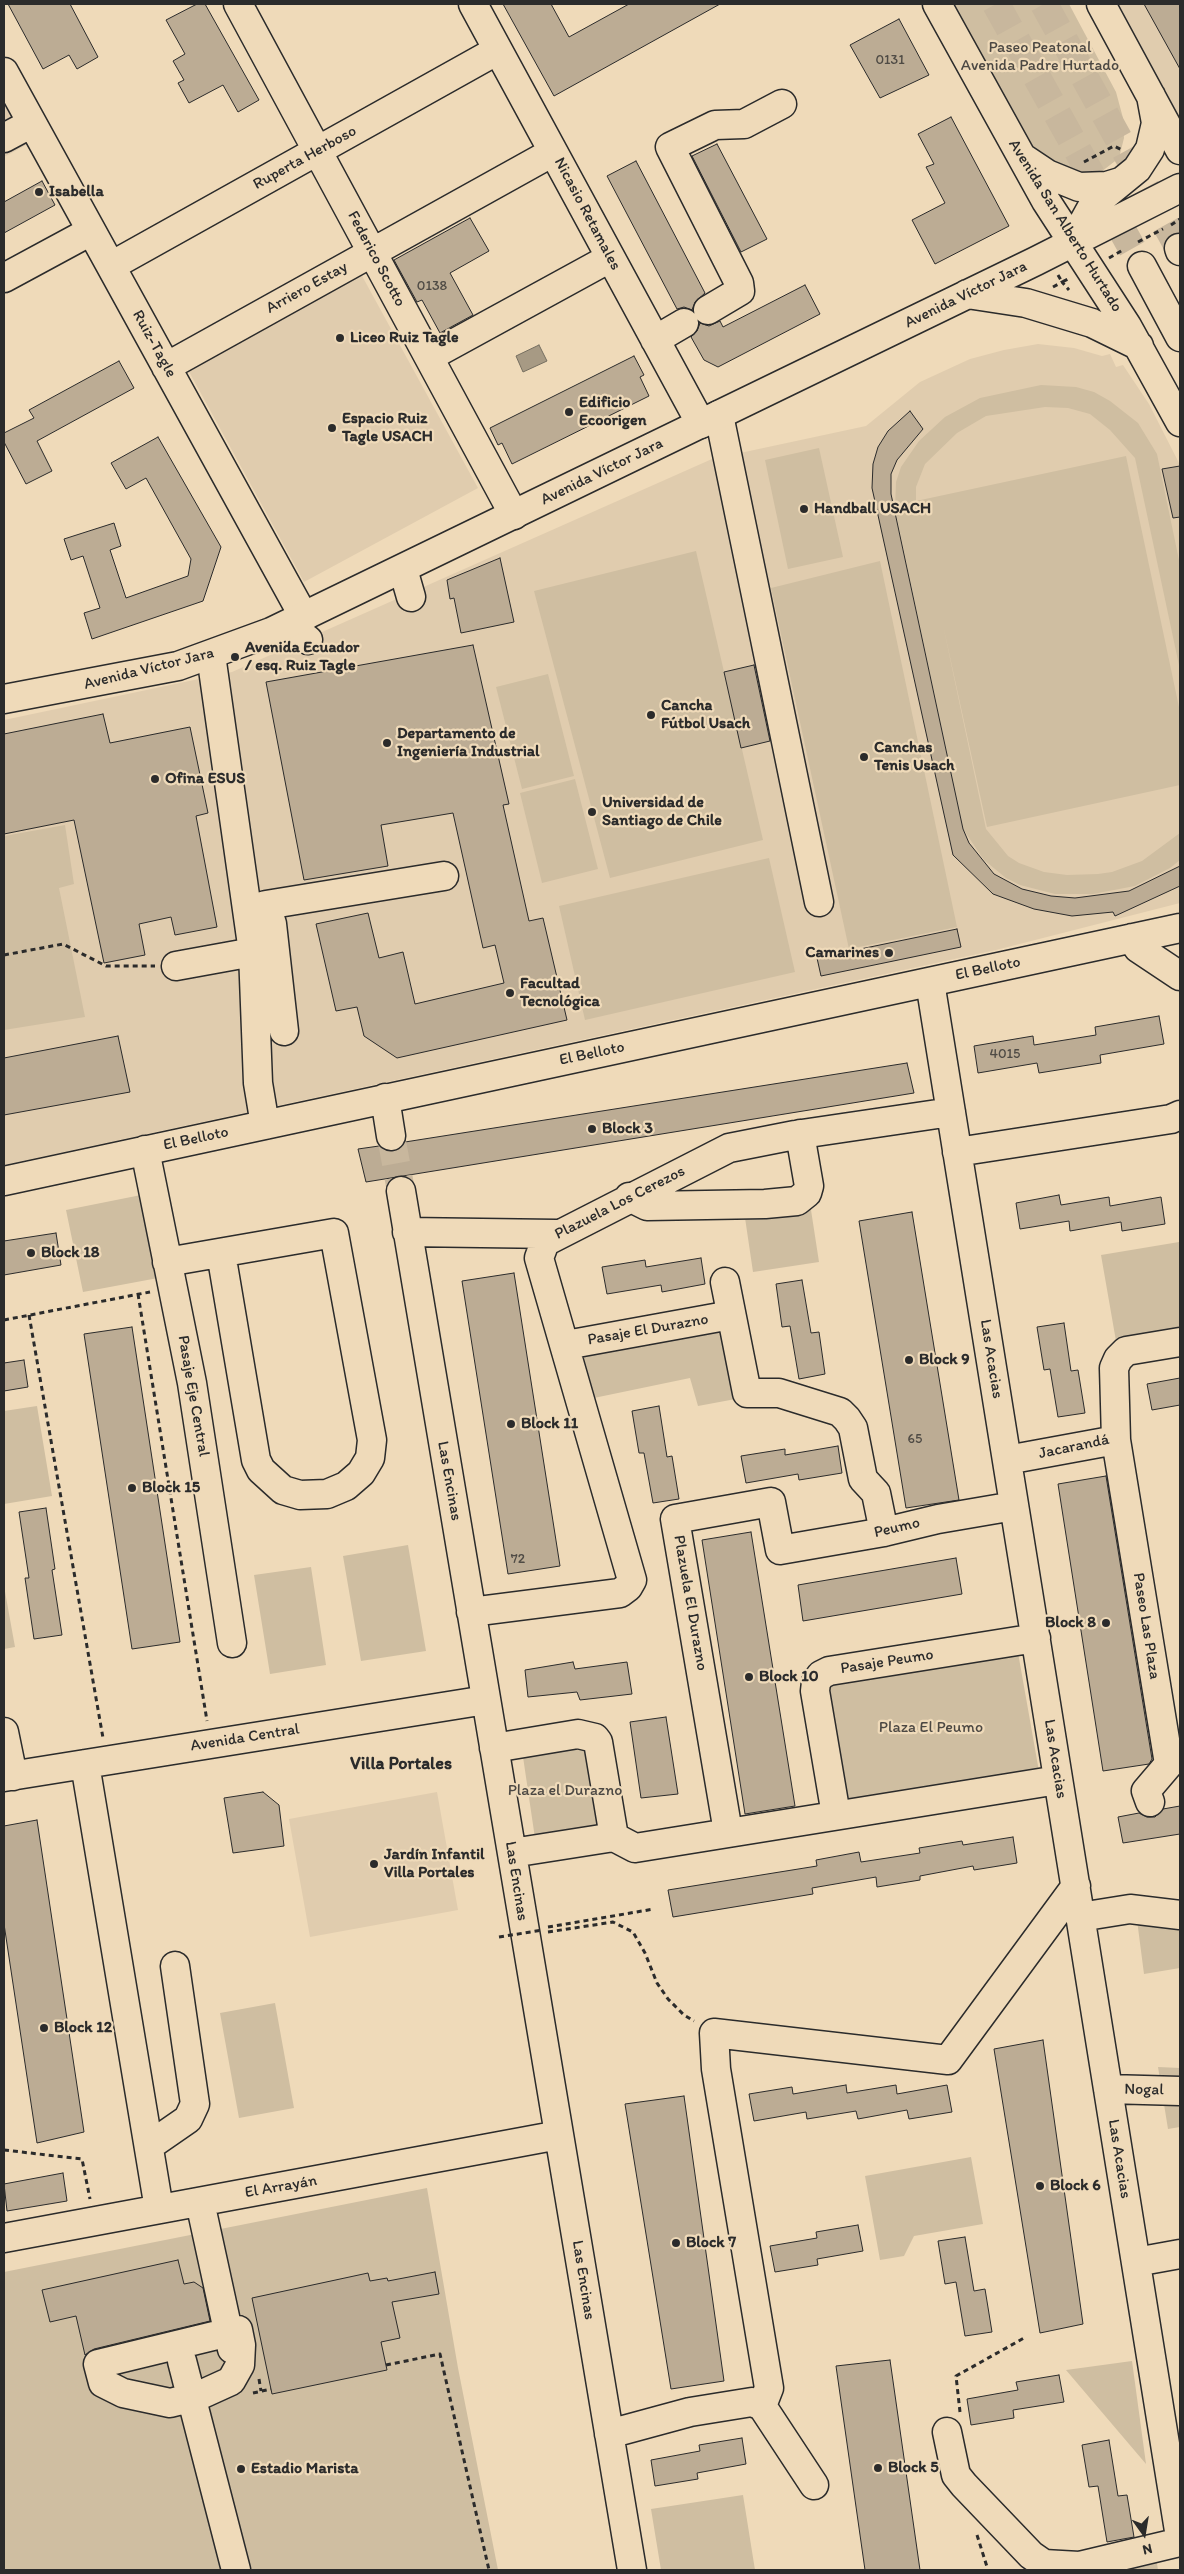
<!DOCTYPE html>
<meta charset="utf-8">
<style>
body{margin:0}
#map{position:relative;width:1184px;height:2574px;overflow:hidden;background:#efdab9;font-family:Itim,sans-serif}
canvas{display:block}
.frame{position:absolute;inset:0;border:5px solid #2b2b2b;pointer-events:none}
.north{position:absolute;left:1119px;top:2509px;width:50px;height:50px;-webkit-text-stroke:4px #efdab9;paint-order:stroke;rotate:167deg;font-size:14px;font-weight:700;line-height:20px;text-align:center;color:#2b2b2b}
.north::after{content:'';display:block;margin:auto;width:18px;height:22px;background:#2b2b2b;clip-path:polygon(50% 0,100% 100%,50% 72%,0 100%)}
</style>
<div id="map">
<canvas width="1184" height="2574"></canvas>
<div class="frame"></div>
<div class="north">N</div>
</div>
<script>
const c = document.querySelector('canvas').getContext('2d');
c.lineJoin = 'round';
function fillPath(path, color) { c.fillStyle = color; c.fill(path, 'evenodd'); }
const shape = rows => new Path2D(rows.map(r => 'M' + r).join(''));
function trace(path, color, width, dash) { c.strokeStyle = color; c.lineWidth = width; c.lineCap = dash ? 'butt' : 'round'; c.setLineDash(dash || []); c.stroke(path); }
function label(font, color, halo, rows, align = 'center') {
  c.font = font + ' Itim,sans-serif'; c.lineWidth = 4.5; c.setLineDash([]); c.textBaseline = 'middle'; c.strokeStyle = halo; c.fillStyle = color; for (const [text, x, y, turn = 0] of rows) {
    c.save(); c.translate(x, y); c.rotate((+turn || 0) * Math.PI / 180); c.textAlign = isNaN(turn) ? turn : align; if (halo) c.strokeText(text, 0, 0); c.fillText(text, 0, 0); c.restore();
  }
}
const built = shape([
 [1114,4,1180,4,1180,124],
 [4,100,28,144,4,157],
 [361,274,478,488,304,582,187,368],
 [1038,344,1074,348,1102,356,1110,354,1116,367,1123,365,1149,404,1180,465,1180,903,996,950,4,1165,4,720,232,672,712,459,866,426,920,382,970,359,1004,350],
 [437,1792,458,1910,310,1937,289,1819]
]);
const green = shape([
 [954,4,1069,4,1116,92,1123,118,1124,138,1119,158,1101,172,1075,178,1055,170,1034,148],
 [1041,385,1076,387,1094,392,1110,401,1138,423,1157,454,1180,565,1180,670,1135,458,1110,430,1090,414,1068,408,1045,407,986,416,957,433,925,464,916,487,916,501,1126,456,1180,712,1180,785,987,827,943,625,986,829,1008,856,1019,863,1044,872,1067,875,1098,874,1112,872,1142,861,1180,833,1180,860,1170,868,1135,886,1093,894,1055,894,1020,885,1006,878,984,860,963,829,895,509,896,482,901,467,919,441,945,417,980,398],
 [819,448,843,557,788,569,765,460],
 [696,551,763,840,610,878,534,591],
 [880,561,957,927,849,949,771,588],
 [548,674,574,776,522,789,496,687],
 [575,779,598,869,542,883,520,793],
 [65,825,74,884,59,888,85,1017,4,1030,4,836],
 [769,858,795,972,585,1020,559,906],
 [141,1195,158,1278,83,1292,66,1210],
 [795,1204,811,1210,819,1262,753,1272,744,1211],
 [1179,1242,1180,1330,1116,1341,1101,1255],
 [726,1324,741,1398,698,1406,690,1378,589,1399,577,1347],
 [37,1406,52,1496,4,1504,4,1411],
 [408,1545,426,1651,361,1661,343,1556],
 [311,1567,326,1665,270,1674,254,1575],
 [4,1586,15,1647,4,1649],
 [1017,1647,1040,1777,848,1807,821,1692,829,1678],
 [594,1744,608,1832,536,1845,522,1750],
 [1137,1920,1180,1924,1180,1968,1144,1974],
 [275,2003,294,2108,239,2118,220,2013],
 [1158,2067,1180,2068,1180,2127,1168,2129],
 [971,2157,983,2224,914,2236,904,2256,880,2260,865,2176],
 [427,2188,458,2368,498,2570,4,2570,4,2272],
 [1132,2361,1146,2464,1066,2370],
 [743,2495,755,2570,661,2570,651,2509],
 [1155,2551,1158,2570,1083,2570]
]);
const water = shape([
 [539,345,547,361,523,372,516,356,539,345]
]);
const building = shape([
 [8,4,70,4,98,57,77,69,69,55,43,69,8,4],
 [197,4,205,4,259,100,238,112,223,85,189,103,178,83,184,80,173,61,185,54,166,20,197,4],
 [503,4,551,4,569,37,629,4,720,4,554,96,503,4],
 [1144,4,1180,4,1180,69,1144,4],
 [899,19,929,75,880,98,850,45,899,19],
 [951,117,1009,226,935,264,912,220,945,203,926,167,934,164,918,134,951,117],
 [717,144,767,239,741,252,692,156,717,144],
 [636,161,705,293,695,302,692,310,684,307,677,309,607,176,636,161],
 [42,181,55,205,4,233,4,202,42,181],
 [470,218,489,251,450,273,473,315,440,333,422,300,417,302,394,260,470,218],
 [805,285,820,314,718,367,704,360,691,337,697,331,700,323,709,326,720,321,723,327,805,285],
 [634,356,644,375,640,377,649,396,512,464,502,443,498,445,490,428,634,356],
 [119,361,134,388,37,441,52,471,26,484,4,442,4,433,34,418,29,410,119,361],
 [910,411,923,429,897,460,891,474,891,494,963,829,969,843,994,874,1022,889,1051,896,1075,898,1129,891,1180,866,1180,886,1115,916,1113,912,1072,916,1034,909,993,894,953,855,872,488,873,464,878,447,888,431,910,411],
 [158,437,221,547,203,601,92,639,84,613,100,608,83,556,71,560,64,539,114,523,121,546,110,550,126,598,188,576,191,559,146,478,126,489,111,463,158,437],
 [1180,466,1180,517,1173,518,1162,469,1180,466],
 [500,558,514,622,461,633,454,598,450,599,447,580,500,558],
 [473,645,509,804,503,805,529,921,543,918,567,1020,397,1058,364,1036,357,1007,336,1011,316,924,368,913,379,958,403,952,415,1004,504,983,495,945,483,948,453,813,381,825,388,866,304,880,266,682,473,645],
 [754,665,770,741,741,748,724,672,754,665],
 [103,714,110,743,190,727,208,813,196,816,217,927,175,935,171,917,139,924,145,955,104,963,74,820,4,834,4,734,103,714],
 [957,929,961,947,821,976,817,958,957,929],
 [1159,1016,1164,1044,1100,1055,1101,1063,1039,1073,1037,1063,978,1073,974,1046,1033,1036,1034,1045,1096,1035,1095,1027,1159,1016],
 [118,1036,130,1092,4,1115,4,1058,118,1036],
 [907,1063,914,1093,366,1182,358,1149,379,1146,386,1151,394,1151,400,1148,405,1142,907,1063],
 [1059,1195,1061,1205,1109,1197,1110,1206,1161,1197,1165,1224,1122,1231,1121,1222,1070,1231,1069,1221,1020,1229,1016,1203,1059,1195],
 [912,1212,959,1500,906,1508,859,1221,912,1212],
 [56,1233,61,1265,4,1275,4,1241,56,1233],
 [701,1258,705,1284,662,1292,661,1285,607,1294,602,1267,645,1260,646,1267,701,1258],
 [514,1273,560,1566,508,1574,462,1281,514,1273],
 [802,1280,811,1333,819,1332,825,1374,799,1379,790,1326,782,1327,776,1284,802,1280],
 [1064,1323,1071,1371,1078,1370,1085,1413,1058,1417,1050,1369,1044,1370,1037,1327,1064,1323],
 [132,1327,180,1642,132,1649,84,1334,132,1327],
 [24,1360,28,1387,4,1391,4,1363,24,1360],
 [1180,1378,1180,1405,1152,1410,1147,1384,1180,1378],
 [659,1406,667,1457,672,1456,679,1499,653,1503,644,1453,639,1453,632,1411,659,1406],
 [838,1446,842,1473,799,1480,798,1474,746,1483,741,1456,785,1449,785,1455,838,1446],
 [1106,1476,1152,1759,1149,1764,1103,1771,1058,1484,1106,1476],
 [46,1508,55,1569,52,1570,62,1635,34,1639,25,1578,29,1578,19,1512,46,1508],
 [751,1532,795,1806,745,1814,702,1540,751,1532],
 [956,1558,962,1594,803,1621,798,1585,956,1558],
 [573,1662,575,1669,627,1662,632,1694,580,1700,577,1692,528,1697,525,1670,573,1662],
 [666,1717,678,1794,641,1798,630,1722,666,1717],
 [263,1792,279,1805,284,1846,233,1853,224,1798,263,1792],
 [1180,1806,1180,1834,1123,1843,1118,1817,1139,1813,1147,1817,1155,1817,1163,1809,1180,1806],
 [37,1820,84,2132,37,2143,4,1924,4,1826,37,1820],
 [1013,1837,1017,1863,974,1870,973,1866,920,1876,920,1880,877,1887,876,1877,812,1888,813,1894,673,1917,668,1890,817,1866,816,1860,859,1852,861,1862,920,1853,919,1848,962,1841,963,1845,1013,1837],
 [1043,2040,1083,2324,1040,2333,994,2049,1043,2040],
 [846,2085,847,2093,896,2085,897,2094,947,2085,952,2112,909,2119,907,2110,858,2119,856,2111,807,2119,806,2112,754,2121,749,2094,792,2087,793,2094,846,2085],
 [684,2096,724,2381,671,2389,625,2104,684,2096],
 [63,2173,67,2201,7,2211,4,2184,63,2173],
 [858,2225,863,2251,817,2259,818,2265,775,2272,770,2246,817,2238,816,2232,858,2225],
 [965,2237,974,2291,985,2289,992,2332,965,2336,956,2282,945,2284,938,2241,965,2237],
 [178,2260,184,2284,194,2282,203,2288,210,2321,94,2349,85,2355,76,2316,50,2322,42,2290,178,2260],
 [435,2272,439,2294,392,2302,400,2338,381,2342,387,2370,272,2394,252,2298,368,2273,370,2281,387,2278,388,2281,435,2272],
 [890,2360,920,2570,865,2570,836,2366,890,2360],
 [1059,2375,1064,2402,1013,2410,1014,2418,971,2425,967,2399,1018,2390,1016,2382,1059,2375],
 [742,2438,746,2464,697,2473,698,2479,655,2486,651,2460,700,2451,699,2445,742,2438],
 [1109,2440,1118,2496,1127,2495,1134,2537,1107,2542,1098,2486,1089,2487,1082,2445,1109,2440]
]);
const minorTunnel = shape([
 [391,1136,401,1191]
]);
const highwayTunnel = shape([
 [996,4,1142,266],
 [1044,4,1179,248]
]);
const path = shape([
 [1084,162,1114,146,1122,150],
 [1171,225,1180,219],
 [1138,242,1163,229],
 [1109,258,1123,250],
 [1058,275,1062,282,1068,279],
 [1053,287,1062,282,1069,290],
 [4,955,63,944,106,966,155,966],
 [138,1294,207,1721],
 [29,1315,103,1738],
 [4,1320,150,1292],
 [548,1927,654,1909],
 [548,1932,613,1922,633,1932,645,1953,657,1983,668,1999,684,2015,694,2021],
 [4,2150,82,2159,90,2199],
 [386,2365,440,2354,489,2570],
 [259,2379,261,2391],
 [253,2393,271,2389],
 [960,2412,956,2376,1024,2338],
 [977,2535,988,2570]
]);
const minor = shape([
 [238,4,514,515],
 [473,4,701,424],
 [4,72,304,617],
 [4,138,32,123],
 [111,266,498,50],
 [4,278,91,231],
 [708,310,740,291,739,283,670,147,715,125,744,124,782,104],
 [655,340,684,323],
 [429,357,610,258],
 [166,367,553,152],
 [719,415,819,902],
 [403,569,411,597],
 [288,625,308,640],
 [211,655,253,952,258,1083,265,1125],
 [266,905,444,876],
 [249,910,266,905,272,924,284,1031],
 [1132,938,1138,948,1180,976],
 [176,966,253,952],
 [930,982,1180,2537],
 [385,1098,391,1136],
 [145,1150,192,1383,232,1643],
 [957,1152,1171,1119,1180,1115],
 [4,1181,1180,928],
 [401,1191,632,2570],
 [629,1197,647,1206,765,1204,797,1201,807,1193,809,1186,800,1134],
 [407,1232,556,1234],
 [167,1262,334,1233,372,1440,370,1458,361,1473,346,1486,327,1494,300,1495,283,1490,261,1470,256,1460,221,1253],
 [725,1282,747,1393,779,1393,840,1412,847,1419,853,1428,863,1479,876,1493,884,1532],
 [566,1345,731,1315],
 [1007,1460,1116,1440],
 [471,1612,620,1593,628,1587,632,1580,539,1258,545,1242,729,1148,795,1135,951,1112],
 [4,1732,13,1776],
 [494,1748,578,1734,595,1738,598,1742,614,1837],
 [85,1764,159,2209],
 [4,1777,486,1700],
 [1150,1802,1146,1791,1169,1764,1116,1440,1114,1368,1118,1359,1126,1351,1180,1342],
 [836,1815,815,1691,816,1682,821,1675,829,1671,1036,1638],
 [728,1832,675,1519,771,1502,780,1550,884,1532,938,1519,1014,1506],
 [512,1853,614,1837,635,1848,1058,1780],
 [1080,1917,1130,1909,1180,1915],
 [1108,2089,1180,2091],
 [149,2146,188,2119,195,2104,175,1966],
 [200,2202,232,2349],
 [4,2238,559,2135],
 [1136,2262,1180,2254],
 [238,2330,241,2345,240,2365,231,2381,198,2396,170,2403,123,2393,103,2383,98,2364,238,2330],
 [182,2361,236,2570],
 [762,2406,769,2388,716,2069,714,2033,948,2060,1076,1886],
 [947,2432,956,2475,964,2485,1031,2555,1044,2564,1079,2566,1180,2542],
 [609,2434,690,2412,752,2402,762,2406,814,2485]
]);
const major = shape([
 [937,4,1046,201,1127,326,1180,422],
 [1101,4,1180,150],
 [1023,158,1047,174,1079,187,1107,186,1120,182],
 [1072,243,1093,205,1137,169,1150,149,1156,123,1151,96],
 [967,294,1026,303,1092,323,1139,346],
 [4,699,178,666,271,632,1036,261,1180,188]
]);
const highway = shape([
 [1179,248,1180,251],
 [1142,266,1180,337]
]);
const pathBridge = shape([
 [499,1937,543,1930]
]);
const markers = [
 [39,192,5,"#2b2b2b"],
 [340,338,5,"#2b2b2b"],
 [569,412,5,"#2b2b2b"],
 [332,428,5,"#2b2b2b"],
 [804,509,5,"#2b2b2b"],
 [235,657,5,"#2b2b2b"],
 [651,715,5,"#2b2b2b"],
 [387,743,5,"#2b2b2b"],
 [864,757,5,"#2b2b2b"],
 [155,779,5,"#2b2b2b"],
 [592,812,5,"#2b2b2b"],
 [889,953,5,"#2b2b2b"],
 [510,993,5,"#2b2b2b"],
 [592,1129,5,"#2b2b2b"],
 [31,1253,5,"#2b2b2b"],
 [909,1360,5,"#2b2b2b"],
 [511,1424,5,"#2b2b2b"],
 [132,1488,5,"#2b2b2b"],
 [1106,1623,5,"#2b2b2b"],
 [749,1677,5,"#2b2b2b"],
 [374,1864,5,"#2b2b2b"],
 [44,2028,5,"#2b2b2b"],
 [1040,2186,5,"#2b2b2b"],
 [676,2243,5,"#2b2b2b"],
 [878,2468,5,"#2b2b2b"],
 [241,2469,5,"#2b2b2b"]
];
const numberNames = [
 ["0131",890,60],
 ["0138",432,286],
 ["4015",1005,1054],
 ["65",915,1439],
 ["72",518,1559]
];
const parkNames = [
 ["Paseo Peatonal",1040,48],
 ["Avenida Padre Hurtado",1040,66],
 ["Plaza El Peumo",931,1728],
 ["Plaza el Durazno",565,1791]
];
const streetNames = [
 ["Ruperta Herboso",305,158,-29],
 ["Nicasio Retamales",587,214,62],
 ["Avenida San Alberto Hurtado",1065,226,58],
 ["Federico Scotto",376,259,62],
 ["Arriero Estay",307,288,-29],
 ["Avenida Víctor Jara",966,295,-26],
 ["Ruiz-Tagle",154,344,61],
 ["Avenida Víctor Jara",602,472,-26],
 ["Avenida Víctor Jara",149,669,-14],
 ["El Belloto",988,969,-12],
 ["El Belloto",592,1054,-12],
 ["El Belloto",196,1139,-12],
 ["Plazuela Los Cerezos",620,1203,-27],
 ["Pasaje El Durazno",648,1330,-10],
 ["Las Acacias",991,1359,81],
 ["Pasaje Eje Central",193,1396,80],
 ["Jacarandá",1074,1447,-12],
 ["Las Encinas",449,1481,80],
 ["Peumo",897,1528,-13],
 ["Plazuela El Durazno",690,1603,80],
 ["Paseo Las Plaza",1146,1626,81],
 ["Pasaje Peumo",887,1662,-9],
 ["Avenida Central",245,1738,-9],
 ["Las Acacias",1055,1759,81],
 ["Las Encinas",516,1881,81],
 ["Nogal",1144,2090,1],
 ["Las Acacias",1119,2159,81],
 ["El Arrayán",281,2187,-10],
 ["Las Encinas",583,2280,81]
];
const poiNames = [
 ["Isabella",49,192],
 ["Liceo Ruiz Tagle",350,338],
 ["Edificio",579,403],
 ["Ecoorigen",579,421],
 ["Espacio Ruiz",342,419],
 ["Tagle USACH",342,437],
 ["Handball USACH",814,509],
 ["Avenida Ecuador",245,648],
 ["/ esq. Ruiz Tagle",245,666],
 ["Cancha",661,706],
 ["Fútbol Usach",661,724],
 ["Departamento de",397,734],
 ["Ingeniería Industrial",397,752],
 ["Canchas",874,748],
 ["Tenis Usach",874,766],
 ["Ofina ESUS",165,779],
 ["Universidad de",602,803],
 ["Santiago de Chile",602,821],
 ["Camarines",879,953,"right"],
 ["Facultad",520,984],
 ["Tecnológica",520,1002],
 ["Block 3",602,1129],
 ["Block 18",41,1253],
 ["Block 9",919,1360],
 ["Block 11",521,1424],
 ["Block 15",142,1488],
 ["Block 8",1096,1623,"right"],
 ["Block 10",759,1677],
 ["Jardín Infantil",384,1855],
 ["Villa Portales",384,1873],
 ["Block 12",54,2028],
 ["Block 6",1050,2186],
 ["Block 7",686,2243],
 ["Block 5",888,2468],
 ["Estadio Marista",251,2469]
];
const neighbourhoodNames = [
 ["Villa Portales",401,1764]
];
fillPath(built, '#e0ccae');
fillPath(green, '#cfbea1');
fillPath(water, '#a79a84');
trace(water, '#756e60', 1);
fillPath(building, '#bcac94');
trace(building, '#2b2b2b', 1);
trace(minorTunnel, '#c8b79d', 28, [28, 14]);
trace(highwayTunnel, '#c8b79d', 28, [28, 14]);
trace(minor, '#2b2b2b', 31);
trace(major, '#2b2b2b', 31);
trace(highway, '#2b2b2b', 31);
trace(path, '#2b2b2b', 3, [5, 4]);
trace(minor, '#efdab9', 28);
trace(major, '#efdab9', 28);
trace(highway, '#efdab9', 28);
trace(pathBridge, '#2b2b2b', 3, [5, 4]);
for (const [x, y, r, color] of markers) { const dot = new Path2D(); dot.arc(x, y, r, 0, 2 * Math.PI); c.fillStyle = color; c.fill(dot); trace(dot, '#efdab9', 2); }
label('14px', '#4f4b45', null, numberNames);
label('16px', '#4c4843', '#efdab9', parkNames);
label('16px', '#2b2b2b', '#efdab9', streetNames);
label('bold 16px', '#2b2b2b', '#efdab9', poiNames, 'left');
label('bold 18px', '#2b2b2b', '#efdab9', neighbourhoodNames);
</script>
